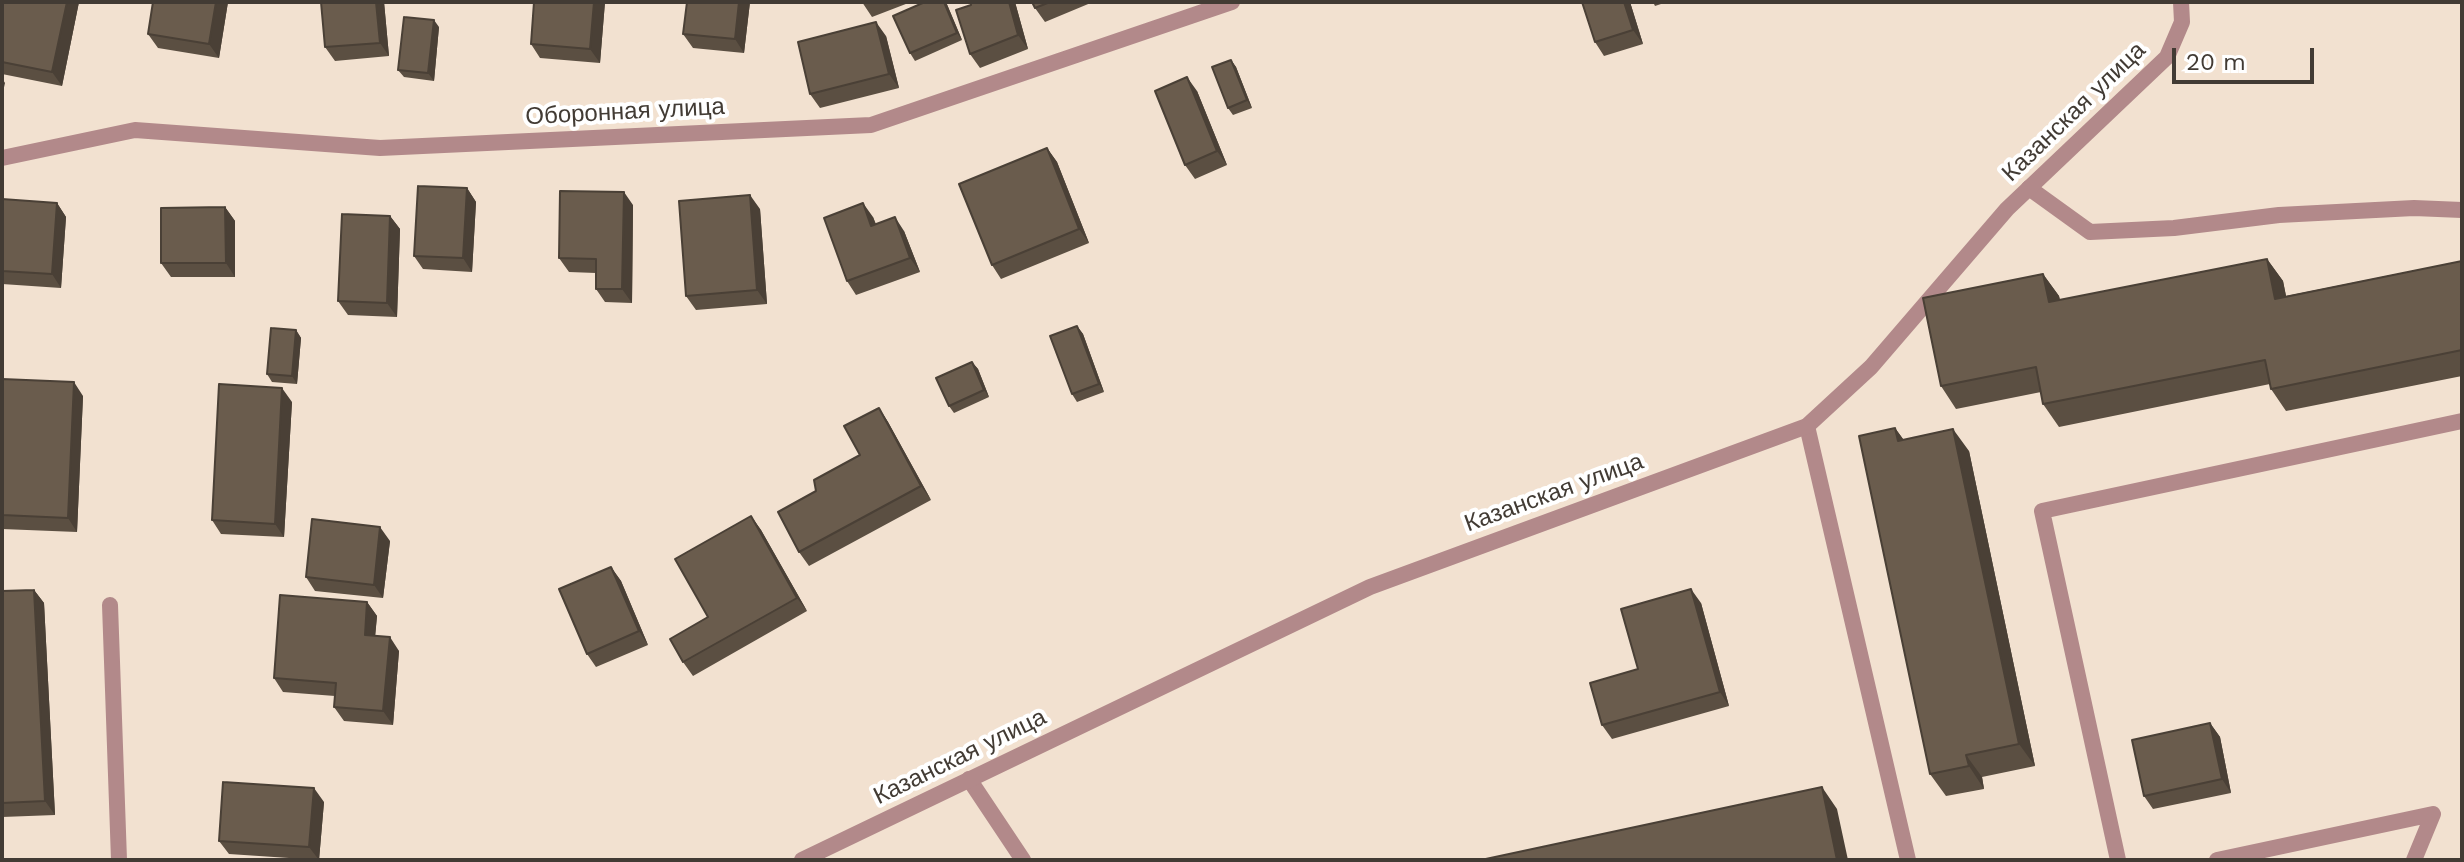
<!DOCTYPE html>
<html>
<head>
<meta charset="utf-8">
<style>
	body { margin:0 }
	#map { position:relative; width:2464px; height:862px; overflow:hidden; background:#f2e1d0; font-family:"Work Sans",sans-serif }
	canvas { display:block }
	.frame { position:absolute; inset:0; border:4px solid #423b34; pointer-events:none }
	.scale { position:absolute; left:2172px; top:48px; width:142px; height:36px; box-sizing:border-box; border:4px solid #423b34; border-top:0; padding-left:10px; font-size:24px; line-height:28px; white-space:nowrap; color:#423b34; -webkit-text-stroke:6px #fff; paint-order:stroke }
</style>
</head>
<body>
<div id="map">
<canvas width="2464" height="862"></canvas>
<div class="frame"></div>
<div class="scale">20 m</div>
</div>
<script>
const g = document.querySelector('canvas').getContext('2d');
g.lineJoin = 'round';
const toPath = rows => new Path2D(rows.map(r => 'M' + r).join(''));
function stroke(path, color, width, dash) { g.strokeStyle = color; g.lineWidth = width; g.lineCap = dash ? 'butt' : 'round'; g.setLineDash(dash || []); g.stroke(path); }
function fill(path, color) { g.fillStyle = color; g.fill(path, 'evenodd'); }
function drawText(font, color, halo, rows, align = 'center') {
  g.font = font + ' "Work Sans",sans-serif'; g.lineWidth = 8; g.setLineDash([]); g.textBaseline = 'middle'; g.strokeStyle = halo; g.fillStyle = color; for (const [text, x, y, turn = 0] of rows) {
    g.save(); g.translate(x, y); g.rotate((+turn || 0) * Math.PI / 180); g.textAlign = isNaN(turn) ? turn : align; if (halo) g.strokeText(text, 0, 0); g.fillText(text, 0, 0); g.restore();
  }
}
stroke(toPath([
	[2029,188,2090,232,2174,228,2279,215,2414,208,2462,210],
	[1807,426,1908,860],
	[969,779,1023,860],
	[2118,860,2042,511,2462,421],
	[2217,860,2433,814,2414,860]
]), '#b2898a', 16);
stroke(toPath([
	[2,158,135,130,380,148,871,125,1232,2],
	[110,605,119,860],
	[802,860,1370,587,1807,426,1871,367,2007,209,2167,57,2182,22,2181,2]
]), '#b2898a', 16);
fill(toPath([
	[2,2,79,2,62,86,2,74],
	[153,2,228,2,219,58,158,48,148,34],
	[321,2,384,2,389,56,335,61,325,47],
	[605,2,600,63,540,58,531,44],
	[750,2,744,53,693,48,683,34],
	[862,2,911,2,872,17],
	[925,2,946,2,962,40,915,61,910,53],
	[971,2,1015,2,1028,49,980,68,970,54],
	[1032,2,1093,2,1045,22,1035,8],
	[1630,2,1643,44,1604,56,1595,42],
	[1653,2,1667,2,1655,6],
	[439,27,434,81,404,77,398,70],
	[886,36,899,88,820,108,810,94],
	[1231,60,1236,67,1252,108,1233,115,1228,108],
	[1197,91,1227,165,1195,179,1185,165],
	[1047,148,1057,162,1089,243,1001,279,992,265],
	[467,188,476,202,472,272,423,269,414,256],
	[2,199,57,203,66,217,61,288,2,284],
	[633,205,632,303,605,302,596,289,596,273,569,272,559,258],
	[225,207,235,221,235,277,171,277,161,263],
	[760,209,767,304,696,310,686,296],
	[390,216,400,229,397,317,348,315,338,301],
	[873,217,876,224,904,231,920,272,856,295,847,281],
	[2267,259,2283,281,2286,296,2462,261,2462,376,2286,411,2271,389,2270,384,2059,427,2043,404,2041,392,1956,409,1941,386,2043,274,2059,296,2060,300],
	[1077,326,1083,334,1104,392,1077,402,1072,394],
	[296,330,301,338,297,384,272,382,267,374],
	[972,362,978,369,989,397,954,413,949,406],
	[2,379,83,396,77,532,2,529],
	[292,402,284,537,221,534,212,520],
	[879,408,888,422,931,500,809,566,799,552,816,491,860,455],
	[1895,428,1903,439,1969,451,2035,766,1982,777,1984,789,1946,796,1930,774],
	[751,516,761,530,807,611,693,676,683,662,708,617],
	[390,541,383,598,315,591,306,577],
	[611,567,621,581,648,645,596,667,587,654],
	[34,590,44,603,55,815,2,817,2,591],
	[367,602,377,616,375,636,399,651,393,725,344,721,334,707,335,696,283,692,274,678],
	[1701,603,1729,706,1612,739,1602,725,1638,669],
	[2210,723,2220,737,2231,793,2153,809,2144,796],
	[324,802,319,860,229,854,219,841]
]), '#5b4f42');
fill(toPath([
	[67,2,79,2,62,86,52,72],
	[216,2,228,2,219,58,209,44],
	[376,2,384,2,389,56,380,43],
	[594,2,605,2,600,63,590,49],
	[739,2,750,2,744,53,735,39],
	[944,2,946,2,962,40,957,33],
	[1009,2,1015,2,1028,49,1018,35],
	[1624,2,1630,2,1643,44,1633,30],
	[434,20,439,27,434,81,428,73],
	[876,22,886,36,899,88,889,74],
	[1231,60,1236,67,1252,108,1247,100],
	[1187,77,1197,91,1227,165,1217,151],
	[2,78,5,83,2,96],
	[1047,148,1057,162,1089,243,1079,229],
	[467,188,476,202,472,272,463,258],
	[624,192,633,205,632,303,622,289],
	[750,195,760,209,767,304,757,290],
	[57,203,66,217,61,288,52,274],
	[863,203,873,217,881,240,871,226],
	[225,207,235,221,235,277,226,263],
	[390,216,400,229,397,317,387,303],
	[895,217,904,231,920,272,910,258],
	[2267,259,2283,281,2291,321,2275,299],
	[2043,274,2059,296,2065,325,2049,302],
	[1077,326,1083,334,1104,392,1099,384],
	[296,330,301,338,297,384,292,376],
	[972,362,978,369,989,397,984,390],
	[74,382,83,396,77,532,68,518],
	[282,388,292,402,284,537,275,524],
	[879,408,888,422,931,500,921,486],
	[1895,428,1911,450,1898,441],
	[1953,429,1969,451,2035,766,2019,744],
	[751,516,761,530,807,611,797,598],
	[380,527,390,541,383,598,374,585],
	[611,567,621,581,648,645,639,631],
	[1691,589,1701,603,1729,706,1720,692],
	[34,590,44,603,55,815,45,801],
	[367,602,377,616,374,649,365,635],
	[390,637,399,651,393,725,383,711],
	[2210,723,2220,737,2231,793,2222,779],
	[1966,755,1982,777,1984,789,1969,766],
	[1822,787,1837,809,1848,860,1837,860],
	[314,788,324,802,319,860,309,847]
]), '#4a4036');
const building = toPath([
	[2,2,67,2,52,72,2,62,2,2],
	[153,2,216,2,209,44,148,34,153,2],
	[321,2,376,2,380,43,325,47,321,2],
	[534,2,594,2,590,49,531,44,534,2],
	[687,2,739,2,735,39,683,34,687,2],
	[925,2,944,2,957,33,910,53,893,16,925,2],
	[971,2,1009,2,1018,35,970,54,956,10,971,5,971,2],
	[1032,2,1050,2,1035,8,1032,2],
	[1582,2,1624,2,1633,30,1595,42,1582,2],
	[404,17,434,20,428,73,398,70,404,17],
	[876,22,889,74,810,94,798,42,876,22],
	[1231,60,1247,100,1228,108,1212,67,1231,60],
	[1187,77,1217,151,1185,165,1155,91,1187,77],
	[1047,148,1079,229,992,265,959,184,1047,148],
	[418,186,467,188,463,258,414,256,418,186],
	[560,191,624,192,622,289,596,289,596,259,559,258,560,191],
	[750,195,757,290,686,296,679,201,750,195],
	[2,199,57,203,52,274,2,271,2,199],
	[863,203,871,226,895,217,910,258,847,281,824,218,863,203],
	[225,207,226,263,161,263,161,208,225,207],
	[342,214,390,216,387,303,338,301,342,214],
	[2267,259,2275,299,2462,261,2462,350,2271,389,2265,360,2043,404,2036,367,1941,386,1923,298,2043,274,2049,302,2267,259],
	[1077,326,1099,384,1072,394,1050,336,1077,326],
	[271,328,296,330,292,376,267,374,271,328],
	[972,362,984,390,949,406,936,378,972,362],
	[2,379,74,382,68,518,2,515,2,379],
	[219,384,282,388,275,524,212,520,219,384],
	[879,408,921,486,799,552,778,512,816,491,814,480,860,455,844,426,879,408],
	[1895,428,1898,441,1953,429,2019,744,1966,755,1969,766,1930,774,1859,436,1895,428],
	[751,516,797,598,683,662,670,639,708,617,675,559,751,516],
	[312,519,380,527,374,585,306,577,312,519],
	[611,567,639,631,587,654,559,589,611,567],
	[1691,589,1720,692,1602,725,1590,683,1638,669,1621,609,1691,589],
	[34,590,45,801,2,803,2,591,34,590],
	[280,595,367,602,365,635,390,637,383,711,334,707,336,683,274,678,280,595],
	[2210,723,2222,779,2144,796,2132,740,2210,723],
	[223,782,314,788,309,847,219,841,223,782],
	[1822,787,1837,860,1481,860,1822,787]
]);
fill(building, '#6a5c4d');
stroke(building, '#4a4036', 2);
drawText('24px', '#423b34', '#fff', [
	["Оборонная улица",625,112,-3],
	["Казанская улица",2074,112,-44],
	["Казанская улица",1554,493,-20],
	["Казанская улица",960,757,-26]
]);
</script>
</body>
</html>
